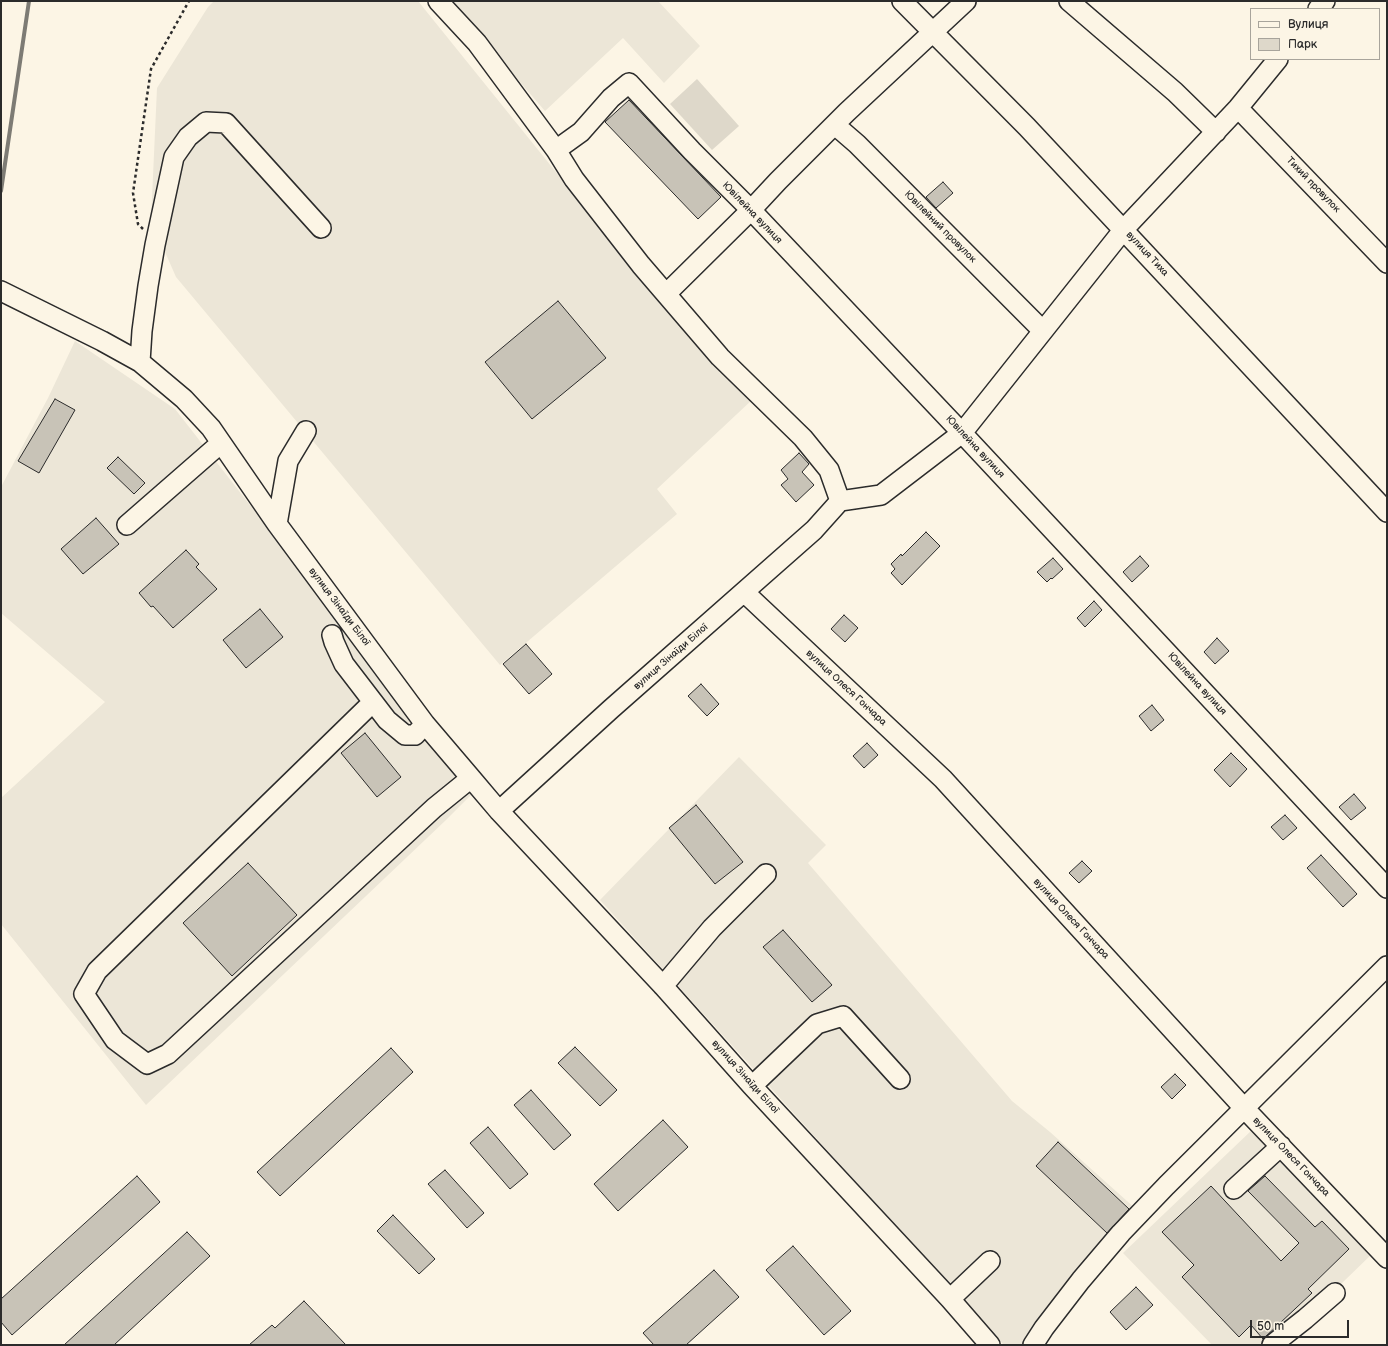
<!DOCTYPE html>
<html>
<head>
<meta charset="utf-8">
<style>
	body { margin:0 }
	#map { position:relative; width:1388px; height:1346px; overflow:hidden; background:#fcf5e5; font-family:"Balsamiq Sans",sans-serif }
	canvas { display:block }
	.frame { position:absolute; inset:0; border:2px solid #2b2b2b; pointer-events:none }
	.legend { position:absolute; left:1250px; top:8px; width:130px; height:52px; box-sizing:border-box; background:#fcf5e5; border:1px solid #a8a49b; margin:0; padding:5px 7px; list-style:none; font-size:12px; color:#2b2b2b }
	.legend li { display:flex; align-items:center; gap:8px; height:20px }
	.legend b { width:20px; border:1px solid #a8a49b }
	.scale { position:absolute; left:1250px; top:1320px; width:99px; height:18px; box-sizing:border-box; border:2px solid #2b2b2b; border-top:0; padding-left:5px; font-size:12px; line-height:14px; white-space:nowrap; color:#2b2b2b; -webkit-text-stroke:3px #fcf5e5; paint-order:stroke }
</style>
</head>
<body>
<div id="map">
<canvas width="1388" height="1346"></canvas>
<div class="frame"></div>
<ul class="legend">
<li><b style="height:5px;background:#fcf5e5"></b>Вулиця</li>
<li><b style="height:11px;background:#ded8ca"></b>Парк</li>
</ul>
<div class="scale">50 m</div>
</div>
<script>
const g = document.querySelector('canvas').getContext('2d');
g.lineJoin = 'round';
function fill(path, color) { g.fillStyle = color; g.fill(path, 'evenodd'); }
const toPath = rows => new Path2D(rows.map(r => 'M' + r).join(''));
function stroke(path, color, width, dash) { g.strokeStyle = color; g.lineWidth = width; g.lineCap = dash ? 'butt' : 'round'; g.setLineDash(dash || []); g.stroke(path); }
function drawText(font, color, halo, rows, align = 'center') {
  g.font = font + ' "Balsamiq Sans",sans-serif'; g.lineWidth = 3; g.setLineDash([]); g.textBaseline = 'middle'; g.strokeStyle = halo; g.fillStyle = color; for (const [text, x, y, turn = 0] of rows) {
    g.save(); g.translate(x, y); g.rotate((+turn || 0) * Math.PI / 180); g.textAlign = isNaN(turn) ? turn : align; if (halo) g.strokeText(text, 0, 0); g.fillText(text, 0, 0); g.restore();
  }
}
fill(toPath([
	[214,1,418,1,664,306,753,399,657,489,677,514,500,665,176,277,151,220,157,88,208,7],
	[450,1,658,1,700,46,664,83,623,38,545,111],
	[75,341,175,409,474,792,446,820,146,1105,1,924,1,798,105,702,1,613,1,487,48,398],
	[739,757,826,845,808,863,1012,1101,1050,1132,1137,1210,1049,1310,1022,1344,1004,1345,600,900],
	[1253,1129,1373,1253,1278,1345,1212,1345,1123,1253]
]), '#ece6d7');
fill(toPath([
	[697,79,739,126,712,150,670,104]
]), '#ded8ca');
stroke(toPath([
	[1,191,29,1]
]), '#7d7b74', 4);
const building = toPath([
	[629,100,721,197,698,219,605,122,629,100],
	[943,182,953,193,936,208,926,197,943,182],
	[558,301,606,358,532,419,485,362,558,301],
	[55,399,75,410,39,473,18,461,55,399],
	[799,453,809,464,802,472,814,485,796,502,781,485,788,479,781,470,799,453],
	[118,457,145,483,134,494,107,468,118,457],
	[96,518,119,544,83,574,61,549,96,518],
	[926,532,940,546,902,585,891,573,895,569,891,564,901,554,902,556,926,532],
	[186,550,199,564,196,567,217,589,173,628,153,606,151,607,139,593,186,550],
	[1140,556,1149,566,1132,582,1123,572,1140,556],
	[1053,558,1063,569,1052,579,1051,578,1047,582,1037,572,1053,558],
	[1094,601,1102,610,1085,627,1077,618,1094,601],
	[260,609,283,637,246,668,223,640,260,609],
	[844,615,858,628,845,642,831,629,844,615],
	[1217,638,1229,651,1215,664,1204,652,1217,638],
	[526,644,552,674,529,694,503,664,526,644],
	[701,684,719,704,707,716,688,696,701,684],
	[1152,705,1164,720,1151,731,1139,716,1152,705],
	[365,733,401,777,377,797,341,753,365,733],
	[867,743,878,755,864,768,853,756,867,743],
	[1231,753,1247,769,1230,787,1214,770,1231,753],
	[1354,794,1366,808,1351,820,1339,807,1354,794],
	[696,805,743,862,715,884,669,828,696,805],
	[1285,815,1297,828,1283,840,1271,827,1285,815],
	[1321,855,1357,894,1343,907,1307,868,1321,855],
	[1082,861,1092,871,1079,883,1069,873,1082,861],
	[248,863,297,915,232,976,183,923,248,863],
	[783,930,832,985,812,1002,763,947,783,930],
	[575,1047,617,1090,600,1106,558,1063,575,1047],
	[391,1048,413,1072,280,1196,257,1172,391,1048],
	[1175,1074,1186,1085,1172,1099,1161,1087,1175,1074],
	[531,1090,571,1135,554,1150,514,1105,531,1090],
	[663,1120,688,1147,618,1211,594,1184,663,1120],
	[488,1127,528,1174,510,1189,470,1143,488,1127],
	[1058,1142,1129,1209,1107,1233,1036,1166,1058,1142],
	[445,1170,484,1213,467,1228,428,1184,445,1170],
	[137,1176,160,1202,12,1335,1,1322,1,1299,137,1176],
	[1265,1176,1315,1227,1322,1221,1349,1249,1308,1289,1312,1293,1263,1339,1251,1325,1239,1337,1182,1277,1194,1265,1162,1232,1211,1186,1281,1261,1299,1243,1248,1191,1265,1176],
	[393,1215,435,1259,419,1274,377,1231,393,1215],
	[187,1232,210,1256,114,1345,64,1345,187,1232],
	[793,1246,851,1311,824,1335,766,1270,793,1246],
	[714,1270,739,1297,686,1345,654,1345,643,1333,714,1270],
	[1136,1287,1153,1305,1126,1330,1110,1312,1136,1287],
	[304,1301,346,1345,249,1345,272,1325,275,1328,304,1301]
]);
fill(building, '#c8c3b7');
stroke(building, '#2b2b2b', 1);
const minor = toPath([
	[438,1,477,43,556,150,574,179,641,265,720,357,803,438,829,470,840,501],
	[902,1,1027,127,1387,512],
	[1069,1,1175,92,1216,132],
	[1318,9,1325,1],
	[1238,108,1387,263],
	[835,125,857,144,1043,331],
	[556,150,581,132,611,98,629,83,692,151,751,210,962,433,1387,888],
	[1,291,102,341,140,362,184,399,211,428,277,524,425,724,471,778,499,811,663,986,752,1086,950,1299,990,1345],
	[666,294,751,210,778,181,847,112,966,1],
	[140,362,142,331,148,286,155,245,174,157,188,137,206,122,226,123,321,228],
	[840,501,881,495,962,433,1124,229,1238,108,1278,59],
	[277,524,288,461,306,431],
	[127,525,221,443],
	[744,592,943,779,1244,1108,1387,1258],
	[332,635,334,642,344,664,387,720,405,735,415,735,425,724],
	[373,702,97,971,84,994,115,1040,147,1064,168,1054,434,808,471,778],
	[499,811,611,709,814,530,840,501],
	[663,986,712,928,766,874],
	[752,1086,817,1024,843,1016,900,1079],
	[1234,1189,1281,1146],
	[950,1299,990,1261],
	[1033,1345,1044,1328,1081,1280,1121,1233,1166,1186,1387,966],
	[1272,1345,1305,1319,1335,1293]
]);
stroke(minor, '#2b2b2b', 22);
stroke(toPath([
	[143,229,138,224,133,193,151,69,189,1]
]), '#2b2b2b', 2.5, [3, 3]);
stroke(minor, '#fcf5e5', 19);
drawText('10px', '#2b2b2b', '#fcf5e5', [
	["Тихий провулок",1313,185,46],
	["Ювілейна вулиця",752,213,46],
	["Ювілейний провулок",940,227,45],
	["вулиця Тиха",1147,254,47],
	["Ювілейна вулиця",975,447,47],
	["вулиця Зінаїди Білої",339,607,53],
	["вулиця Зінаїди Білої",671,657,-41],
	["Ювілейна вулиця",1197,684,47],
	["вулиця Олеся Гончара",846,688,43],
	["вулиця Олеся Гончара",1071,919,47],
	["вулиця Зінаїди Білої",745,1077,48],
	["вулиця Олеся Гончара",1291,1157,46]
]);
</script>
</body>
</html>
